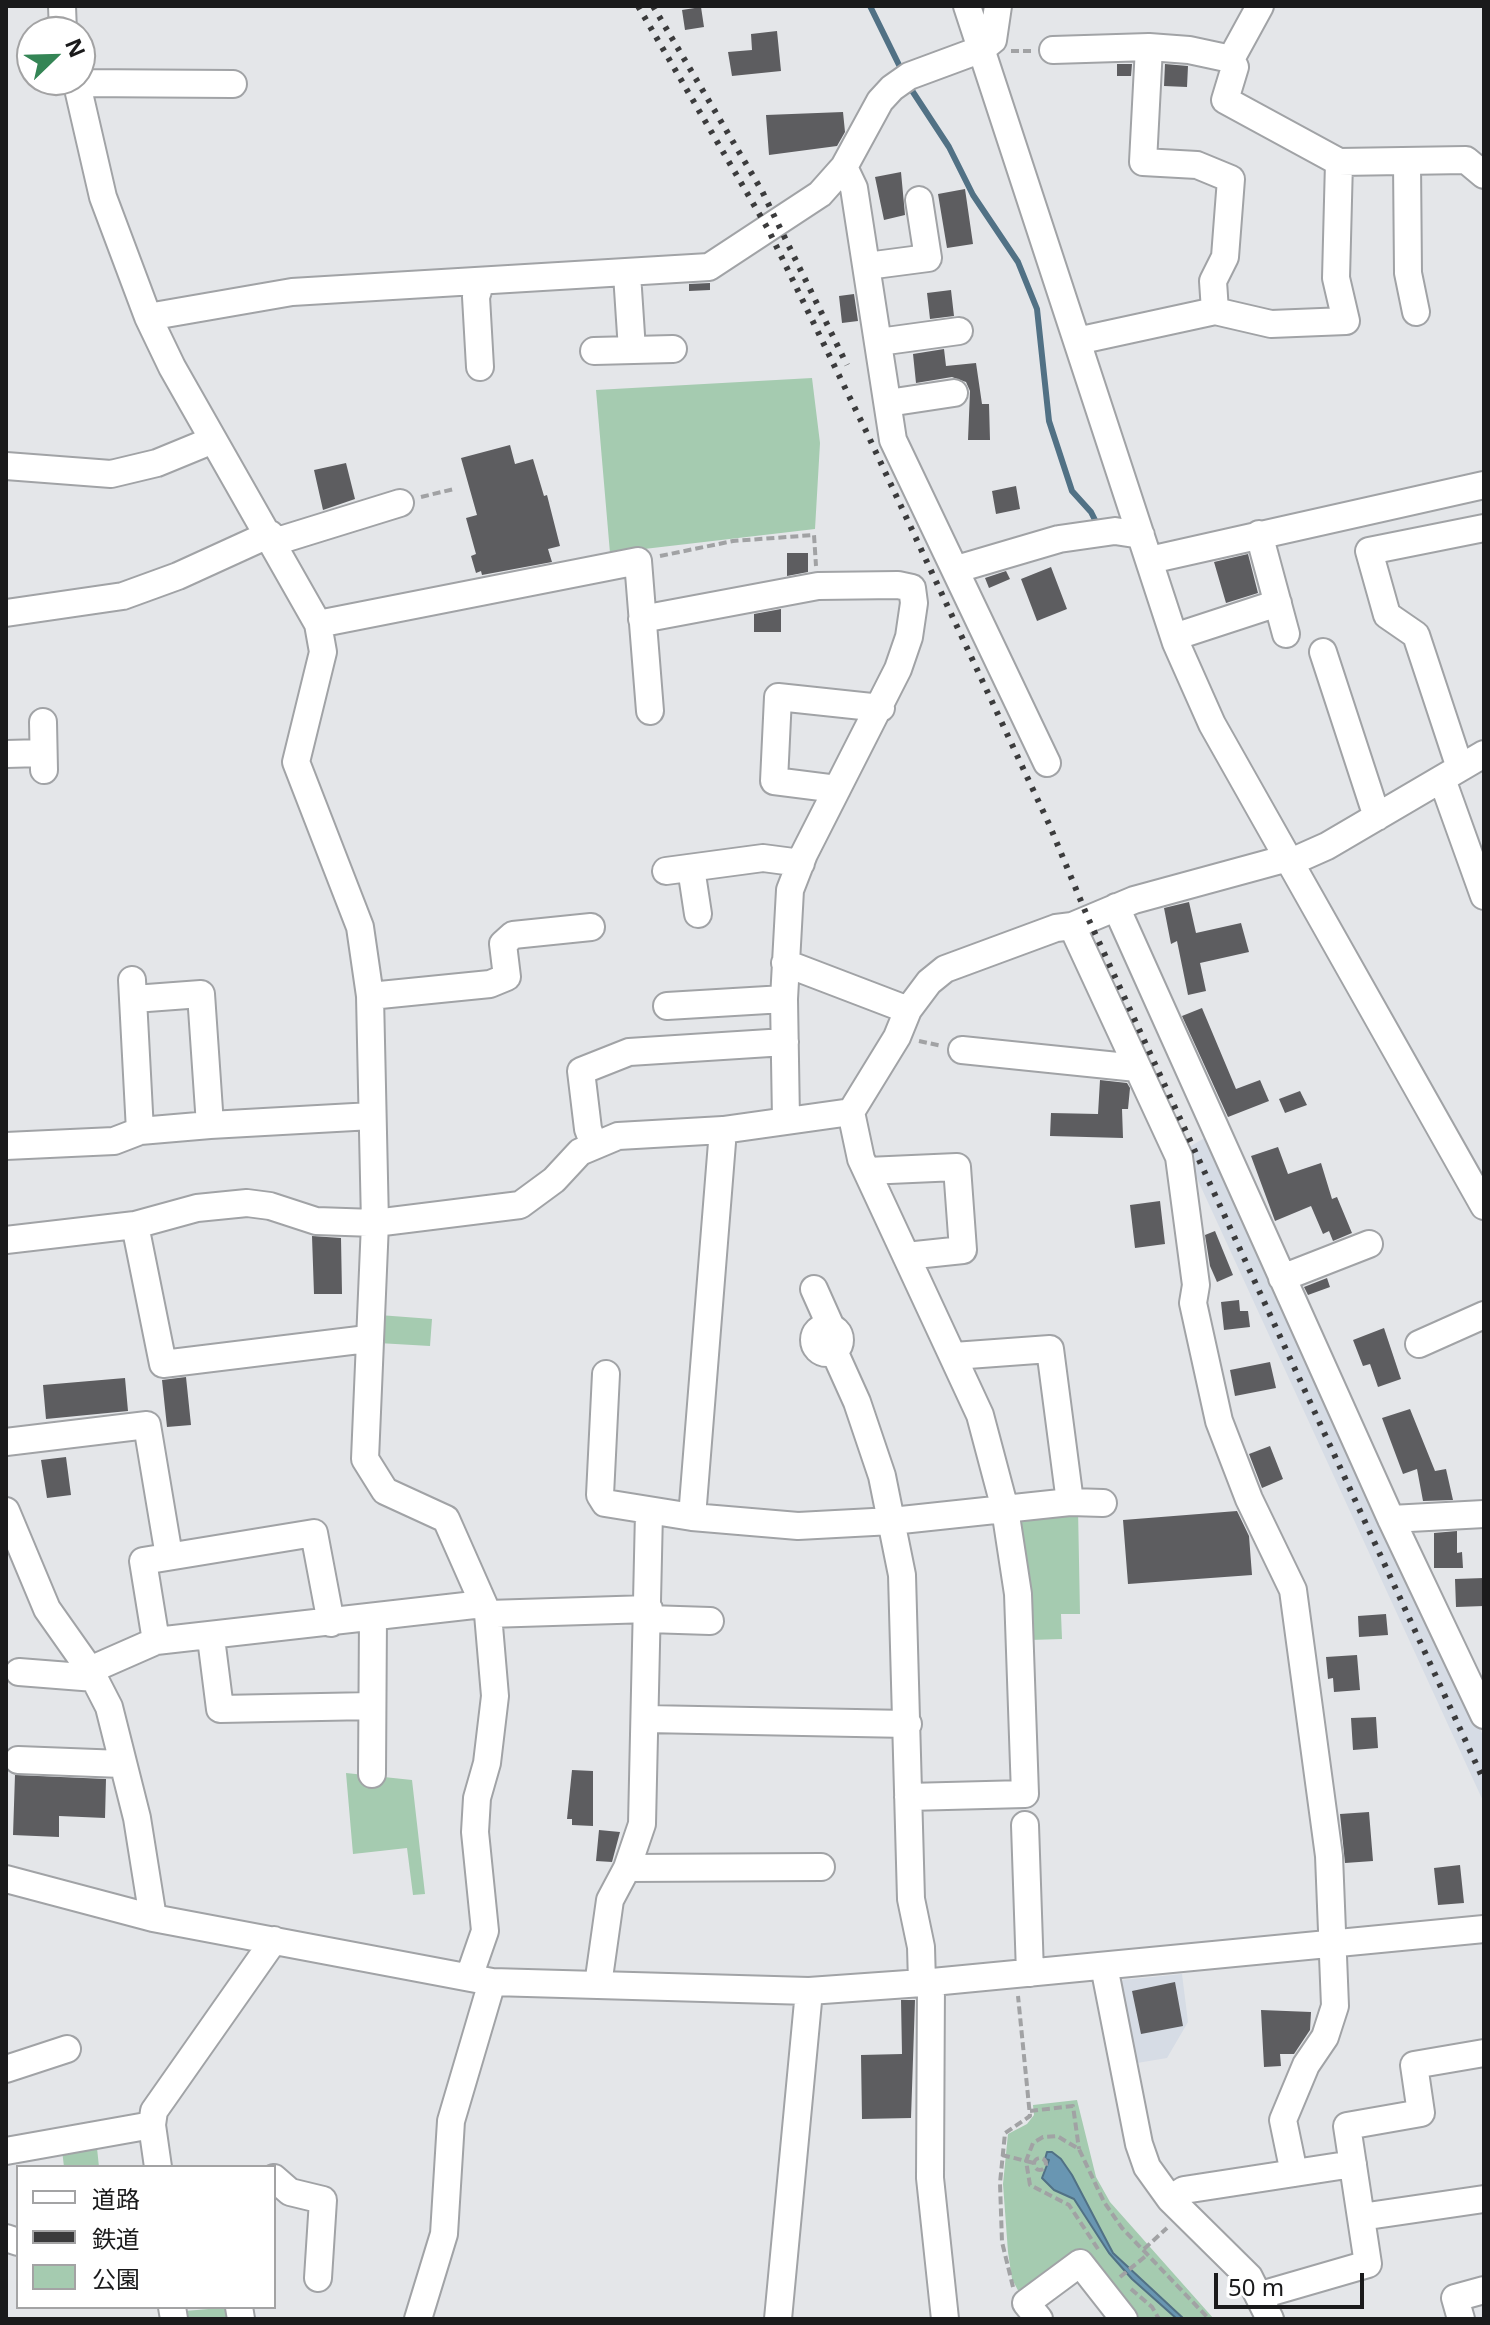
<!DOCTYPE html>
<html>
<head>
<meta charset="utf-8">
<style>
	body { margin:0 }
	#map { position:relative; width:1490px; height:2325px; overflow:hidden; background:#e4e6e9; font-family:"Noto Sans","Noto Sans JP",sans-serif }
	canvas { display:block }
	.frame { position:absolute; inset:0; border:8px solid #1a1a1b; pointer-events:none }
	.legend { position:absolute; left:16px; top:2165px; width:260px; height:144px; box-sizing:border-box; background:#fff; border:2px solid #a3a3a4; margin:0; padding:10px 14px; list-style:none; font-size:24px; color:#1a1a1b }
	.legend li { display:flex; align-items:center; gap:16px; height:40px }
	.legend b { width:40px; border:2px solid #a3a3a4 }
	.north { position:absolute; left:16px; top:16px; width:80px; height:80px; box-sizing:border-box; background:#fff; border:2px solid #a3a3a4; border-radius:50%; rotate:67deg; font-size:22px; font-weight:700; line-height:32px; text-align:center; color:#1a1a1b }
	.north::after { content:''; display:block; margin:auto; width:28px; height:36px; background:#348555; clip-path:polygon(50% 0,100% 100%,50% 72%,0 100%) }
	.scale { position:absolute; left:1214px; top:2273px; width:150px; height:36px; box-sizing:border-box; border:4px solid #1a1a1b; border-top:0; padding-left:10px; font-size:24px; line-height:28px; white-space:nowrap; color:#1a1a1b; -webkit-text-stroke:6px #fff; paint-order:stroke }
</style>
</head>
<body>
<div id="map">
<canvas width="1490" height="2325"></canvas>
<div class="frame"></div>
<ul class="legend">
<li><b style="height:10px;background:#fff"></b>道路</li>
<li><b style="height:10px;background:#3b3b3c"></b>鉄道</li>
<li><b style="height:22px;background:#a5cbb0"></b>公園</li>
</ul>
<div class="north">N</div>
<div class="scale">50 m</div>
</div>
<script>
const g = document.querySelector('canvas').getContext('2d');
g.lineJoin = 'round';
function fill(path, color) { g.fillStyle = color; g.fill(path, 'evenodd'); }
const toPath = rows => new Path2D(rows.map(r => 'M' + r).join(''));
function stroke(path, color, width, dash) { g.strokeStyle = color; g.lineWidth = width; g.lineCap = dash ? 'butt' : 'round'; g.setLineDash(dash || []); g.stroke(path); }
fill(toPath([
	[1208,1136,1484,1738,1484,1803,1184,1150],
	[1182,1974,1188,2022,1167,2058,1131,2064,1118,1987,1123,1980]
]), '#d6dce5');
fill(toPath([
	[812,378,820,443,815,529,610,553,596,390],
	[379,1315,432,1319,430,1346,378,1343],
	[1078,1508,1080,1614,1061,1614,1062,1639,1030,1640,1016,1521],
	[346,1773,412,1780,425,1894,413,1895,407,1848,353,1854],
	[1077,2100,1096,2177,1110,2202,1214,2319,1135,2319,1082,2251,1022,2298,1012,2279,1008,2252,1003,2184,1008,2134,1027,2124,1034,2115,1033,2105],
	[97,2148,99,2167,64,2167,62,2150],
	[232,2307,233,2319,185,2319,185,2311]
]), '#a5cbb0');
const water = toPath([
	[1047,2152,1052,2152,1061,2159,1072,2175,1113,2253,1184,2319,1177,2319,1132,2279,1109,2253,1074,2199,1054,2190,1042,2178,1049,2160,1045,2159,1047,2152]
]);
fill(water, '#6996b2');
stroke(water, '#517185', 2);
stroke(toPath([
	[870,6,902,71],
	[909,86,949,147,973,195,1018,262,1037,309,1049,421,1072,491,1091,512,1098,526]
]), '#517185', 6);
fill(toPath([
	[701,7,704,27,685,30,682,10],
	[777,31,781,71,732,76,728,52,752,50,751,34],
	[1117,64,1132,64,1131,76,1117,76],
	[1165,64,1188,66,1187,87,1164,86],
	[843,112,845,132,837,146,769,155,766,115],
	[901,172,905,215,884,220,875,177],
	[965,189,973,244,947,248,938,194],
	[710,283,710,290,689,291,689,284],
	[951,290,954,316,930,319,927,293],
	[854,294,858,321,842,323,839,296],
	[944,349,946,366,976,363,982,404,989,404,990,440,968,440,970,391,966,382,952,377,916,383,913,354],
	[510,445,515,464,533,459,544,496,547,495,560,546,548,549,552,562,482,575,481,571,476,573,471,556,476,554,466,518,477,515,461,458],
	[346,463,355,499,323,510,314,470],
	[1016,486,1020,509,996,514,992,491],
	[787,553,808,553,808,572,787,576],
	[1248,554,1258,593,1226,603,1214,562],
	[1051,567,1067,609,1037,621,1021,579],
	[1006,571,1010,579,989,588,985,578],
	[781,609,781,632,754,632,754,614],
	[1189,902,1196,933,1241,923,1249,952,1200,963,1206,991,1188,995,1177,941,1171,944,1164,908],
	[1202,1008,1236,1089,1260,1080,1269,1101,1228,1117,1182,1016],
	[1100,1080,1127,1083,1130,1088,1128,1109,1122,1109,1123,1138,1050,1136,1051,1113,1098,1114],
	[1300,1091,1307,1105,1285,1113,1279,1099],
	[1278,1147,1288,1174,1321,1163,1332,1199,1337,1197,1352,1233,1333,1241,1329,1231,1323,1234,1311,1206,1275,1221,1251,1156],
	[1160,1201,1165,1244,1135,1248,1130,1205],
	[1215,1231,1233,1275,1217,1282,1210,1266,1205,1235],
	[312,1236,341,1238,342,1294,314,1294],
	[1327,1278,1330,1287,1308,1295,1304,1287],
	[1239,1300,1240,1311,1248,1311,1250,1327,1224,1330,1221,1302],
	[1384,1328,1401,1379,1378,1387,1370,1364,1363,1366,1353,1340],
	[1270,1362,1276,1388,1235,1396,1230,1370],
	[186,1377,191,1425,167,1427,162,1380],
	[125,1378,128,1411,46,1419,43,1385],
	[1410,1409,1435,1471,1446,1469,1453,1500,1423,1501,1417,1469,1403,1474,1382,1418],
	[1270,1446,1283,1479,1262,1488,1249,1454],
	[66,1457,71,1495,47,1498,41,1460],
	[1237,1511,1249,1536,1252,1575,1128,1584,1123,1520],
	[1457,1531,1457,1553,1462,1552,1463,1568,1434,1568,1434,1533],
	[1484,1578,1484,1606,1456,1607,1455,1579],
	[1386,1614,1388,1635,1359,1637,1358,1616],
	[1357,1655,1360,1690,1334,1692,1333,1678,1328,1679,1326,1657],
	[1376,1717,1378,1748,1353,1750,1351,1718],
	[572,1770,593,1771,593,1826,572,1825,572,1819,567,1819],
	[15,1775,106,1779,105,1818,59,1816,59,1837,13,1835],
	[1369,1812,1373,1861,1345,1863,1340,1814],
	[599,1830,620,1832,612,1862,596,1861],
	[1460,1865,1464,1903,1438,1905,1434,1868],
	[1175,1982,1183,2026,1141,2034,1132,1991],
	[901,2000,915,2000,911,2118,862,2119,861,2055,902,2054],
	[1261,2010,1311,2012,1310,2030,1294,2054,1280,2054,1281,2066,1264,2067]
]), '#5d5d60');
const minor = toPath([
	[62,6,63,32],
	[967,6,1176,643,1212,724,1484,1206],
	[1149,47,1143,162,1197,165,1231,179,1225,257,1213,281,1215,311],
	[1053,50,1149,47,1189,50,1231,59,1235,67,1225,100,1339,162,1466,160,1484,175],
	[1231,59,1260,6],
	[76,80,103,197,148,317,172,367,318,624,323,652,296,762,360,927,370,996,375,1223,365,1459,385,1491,446,1519,488,1614,495,1696,487,1763,477,1798,475,1832,485,1931,469,1977],
	[77,83,233,84],
	[1407,163,1408,273,1416,312],
	[844,167,854,188,893,440,1047,763],
	[867,266,928,258,919,200],
	[627,274,632,350],
	[148,317,292,292,709,267,820,194,844,167,880,101,892,88,909,76,982,49,993,40,998,6],
	[1077,341,1215,311,1271,324,1346,321,1336,278,1339,162],
	[879,342,959,331],
	[594,351,673,349],
	[480,367,476,297,481,281],
	[888,403,954,393],
	[6,466,111,474,157,463,213,440],
	[1259,534,1286,634],
	[274,542,400,503],
	[1150,560,1484,485],
	[957,569,1059,539,1115,531,1141,535],
	[6,613,123,596,178,576,270,534],
	[642,619,818,586,898,585,912,588,914,603,909,637,898,669,804,854,790,890,784,999,786,1120],
	[318,624,638,561,650,711],
	[1174,637,1278,603],
	[1323,652,1377,817],
	[43,722,44,770],
	[6,754,43,753],
	[1460,768,1416,635,1387,615,1369,551,1484,528],
	[1442,779,1484,896],
	[837,789,774,781,778,697,881,708],
	[1291,862,1327,846,1484,754],
	[691,868,698,914],
	[666,871,763,858,801,863],
	[1116,907,1391,1519,1484,1715],
	[1072,926,1179,1157,1196,1285,1193,1303,1219,1421,1249,1499,1293,1590,1329,1856,1335,2006,1325,2037,1306,2065,1283,2120,1294,2173],
	[785,963,908,1010],
	[132,980,140,1131],
	[370,996,490,984,507,977,503,944,513,935,591,927],
	[134,999,201,994,210,1125],
	[667,1006,784,999],
	[962,1050,1137,1068],
	[594,1145,588,1129,581,1071,629,1052,785,1042],
	[6,1146,114,1141,140,1131,210,1125,372,1116],
	[867,1171,957,1167,963,1250,906,1256],
	[135,1225,163,1364,359,1340],
	[6,1240,135,1225,197,1208,247,1203,270,1206,316,1221,375,1223,520,1205,554,1180,580,1152,618,1136,723,1130,851,1112],
	[1282,1278,1369,1244],
	[814,1289,831,1327],
	'814 1340a13 13 0 1 1 26 0a13 13 0 1 1-26 0Z',
	[1419,1344,1484,1315],
	[834,1351,857,1402,882,1476,902,1575,911,1899,921,1947,922,1983],
	[606,1374,600,1495,605,1503,692,1517,798,1526,892,1521,1070,1502,1050,1349,954,1356],
	[6,1442,147,1425,169,1556],
	[1070,1502,1103,1503],
	[6,1511,47,1609,90,1670,109,1707,137,1818,153,1918],
	[692,1517,723,1130],
	[1391,1519,1484,1514],
	[488,1614,649,1609],
	[648,1619,710,1621],
	[211,1638,220,1709,372,1706],
	[156,1641,143,1561,314,1533,331,1623],
	[90,1670,156,1641,483,1604],
	[19,1672,95,1678],
	[646,1719,908,1724],
	[18,1760,122,1764],
	[372,1774,373,1617],
	[908,1797,1025,1794,1018,1594,1005,1509,980,1415,861,1159,851,1112,897,1037,908,1010,929,982,945,969,1056,928,1072,926,1134,900,1288,858],
	[1025,1825,1030,1973],
	[627,1868,821,1867],
	[6,1879,153,1918,492,1982,809,1991,922,1983,1484,1929],
	[1104,1966,1139,2144,1147,2167,1170,2199,1249,2277,1270,2319],
	[931,1982,930,2178,945,2319],
	[598,1985,610,1900,627,1868,642,1824,649,1512],
	[6,2069,67,2049],
	[6,2151,152,2125],
	[158,2167,152,2125,154,2111,274,1940],
	[274,2178,290,2192,323,2200,318,2278],
	[1170,2199,1184,2190,1353,2164],
	[1361,2217,1484,2199],
	[6,2238,18,2242],
	[1261,2295,1368,2264,1347,2126,1421,2113,1414,2065,1484,2053],
	[172,2307,174,2319],
	[239,2307,241,2319],
	[418,2319,444,2234,451,2121,492,1982],
	[778,2319,809,1991],
	[1039,2319,1026,2303,1080,2263,1124,2319],
	[1461,2319,1455,2298,1484,2290]
]);
stroke(minor, '#a1a3a6', 30);
stroke(toPath([
	[1011,51,1031,51],
	[421,497,454,489],
	[660,556,733,541,814,535,816,566],
	[919,1041,942,1046],
	[1030,2111,1073,2106,1079,2149],
	[1002,2155,1034,2163],
	'1034 2164a6 6 0 1 1 12 0a6 6 0 1 1-12 0Z',
	[1098,2249,1069,2205,1030,2185,1026,2161,1033,2143,1043,2137,1057,2136,1079,2149,1104,2202,1122,2228,1209,2319],
	[1144,2249,1167,2228],
	[1120,2277,1147,2255],
	[1013,2287,1002,2242,1000,2183,1005,2133,1030,2116,1018,1996],
	[1131,2289,1152,2307,1159,2319]
]), '#a1a2a4', 4, [8, 4]);
stroke(minor, '#fff', 26);
stroke(toPath([
	[638,6,768,229,866,431,1049,824,1088,918,1484,1781],
	[653,6,762,191,847,365]
]), '#3b3b3c', 6, [4, 8]);
</script>
</body>
</html>
